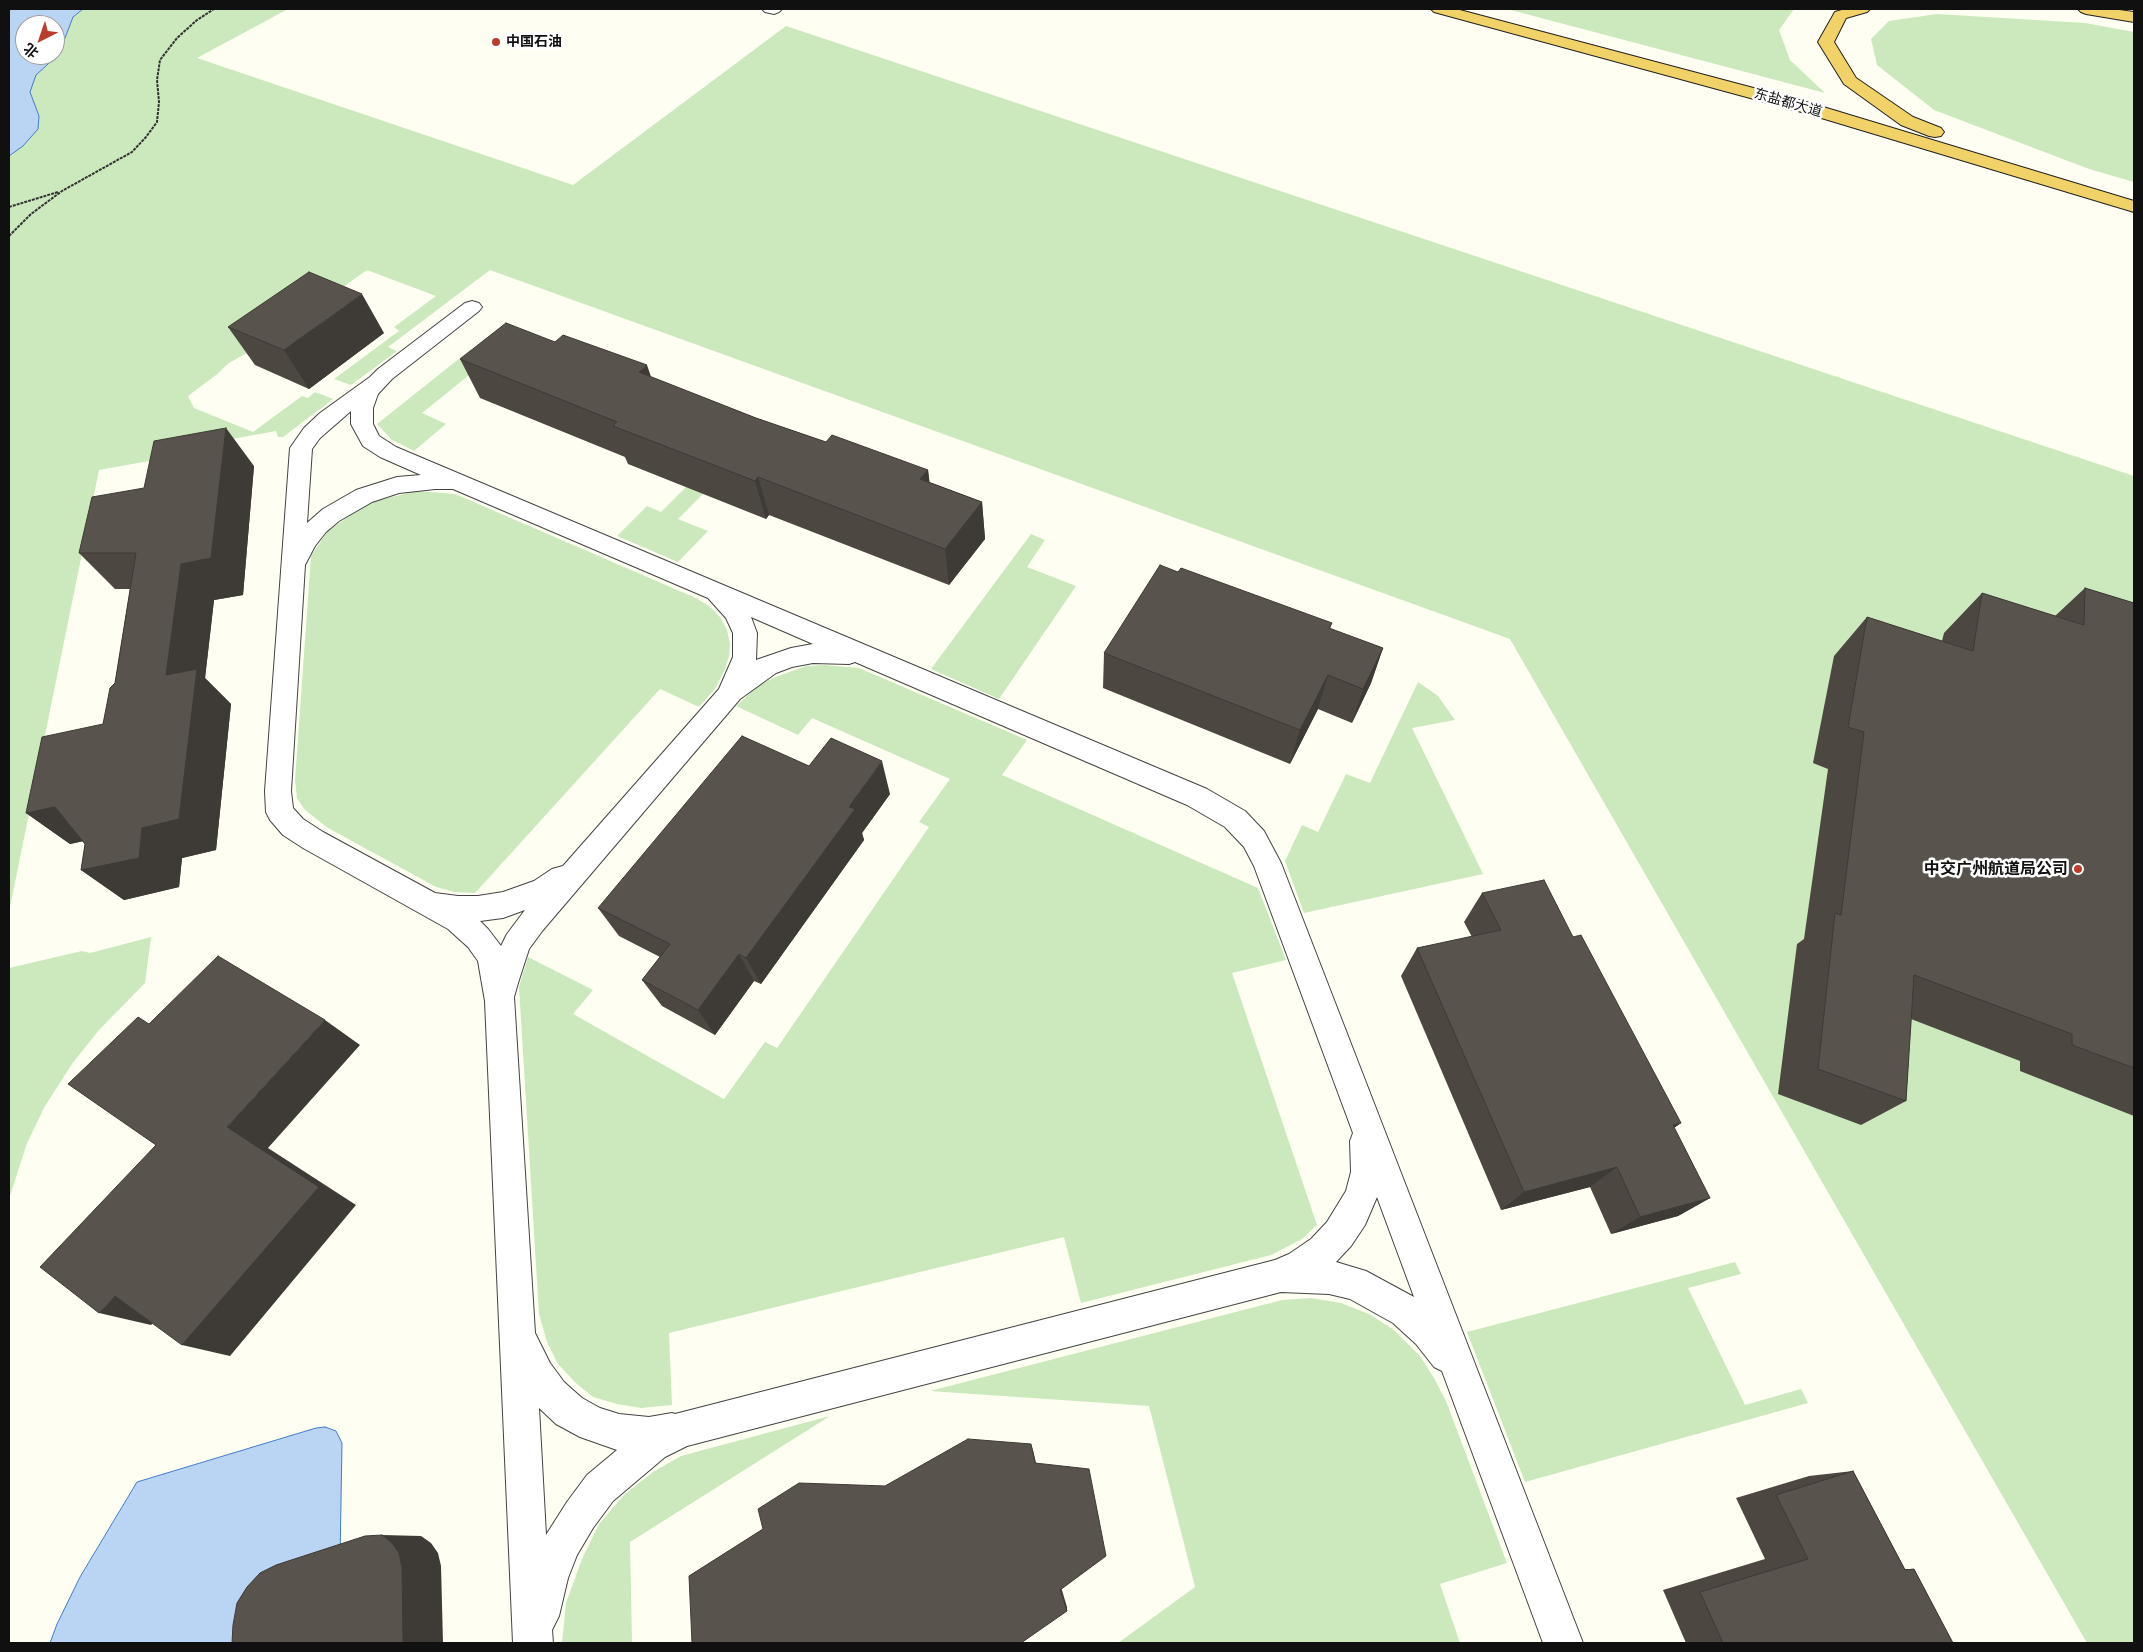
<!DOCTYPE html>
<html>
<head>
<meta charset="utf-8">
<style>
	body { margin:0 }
	#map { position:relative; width:2143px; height:1652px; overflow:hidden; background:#fffef3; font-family:"IBM Plex Serif","Noto Sans SC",serif }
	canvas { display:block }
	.frame { position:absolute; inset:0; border:10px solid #101010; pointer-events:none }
	.north { position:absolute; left:15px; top:15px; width:50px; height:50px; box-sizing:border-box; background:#fff; border:1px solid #9f9f9f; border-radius:50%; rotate:221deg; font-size:14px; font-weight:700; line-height:20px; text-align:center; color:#101010 }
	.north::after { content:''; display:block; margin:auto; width:18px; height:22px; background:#bc3d2c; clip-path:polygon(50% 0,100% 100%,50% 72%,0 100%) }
</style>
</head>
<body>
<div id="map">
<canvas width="2143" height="1652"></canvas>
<div class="frame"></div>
<div class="north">北</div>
</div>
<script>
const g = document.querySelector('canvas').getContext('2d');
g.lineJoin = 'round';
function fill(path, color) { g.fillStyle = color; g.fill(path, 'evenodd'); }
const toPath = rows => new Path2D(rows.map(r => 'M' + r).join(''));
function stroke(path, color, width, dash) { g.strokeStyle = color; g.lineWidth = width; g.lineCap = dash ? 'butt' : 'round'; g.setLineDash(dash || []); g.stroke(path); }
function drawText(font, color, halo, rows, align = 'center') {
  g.font = font + ' "IBM Plex Serif","Noto Sans SC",serif'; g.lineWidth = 5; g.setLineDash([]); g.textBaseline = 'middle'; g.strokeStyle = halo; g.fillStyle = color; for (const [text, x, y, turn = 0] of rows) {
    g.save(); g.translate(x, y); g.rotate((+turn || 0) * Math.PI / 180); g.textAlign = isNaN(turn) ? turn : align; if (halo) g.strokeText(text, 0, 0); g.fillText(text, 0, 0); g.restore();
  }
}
fill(toPath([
	[9,9,288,9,197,58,573,185,786,26,2134,476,2134,1643,2087,1643,1510,639,490,270,388,347,397,351,351,385,334,379,399,331,394,327,436,296,367,270,261,345,229,363,216,375,188,396,194,408,253,432,302,396,308,398,315,392,333,399,283,437,278,437,276,431,216,442,166,458,99,470,9,912],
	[25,25,55,25,55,55,25,55],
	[1507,9,1794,9,1779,30,1790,60,1825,93],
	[1937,14,2085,23,2134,32,2134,182,2089,169,1934,110,1877,65,1871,39,1889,21],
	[515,338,422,413,446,424,414,451,392,440,377,424,470,350,484,355],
	[746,427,764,433,678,519,708,531,678,562,617,536,647,506,661,512],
	[416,491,455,494,696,598,709,606,720,617,727,630,730,644,729,657,724,671,715,689,699,707,660,689,475,893,454,892,436,887,328,828,305,810,297,798,295,780,311,556,327,532,359,509,376,501],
	[1031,534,1045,540,1027,567,1076,586,999,699,931,669],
	[824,665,859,668,1027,740,1002,775,1258,888,1286,960,1232,973,1317,1225,1302,1239,1271,1255,1081,1303,1064,1237,669,1333,672,1405,641,1408,617,1404,593,1397,577,1384,558,1364,547,1342,539,1314,519,987,523,973,528,957,593,990,573,1014,724,1099,765,1042,777,1048,929,827,919,822,950,779,812,718,798,735,736,706,758,686,773,678,806,666],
	[1418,682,1438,696,1455,720,1412,728,1483,874,1304,913,1285,861,1302,825,1318,832,1346,774,1370,783],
	[151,937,145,983,99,1030,72,1064,45,1106,27,1143,9,1199,9,968,82,951,90,953],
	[1735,1262,1741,1274,1688,1288,1745,1405,1801,1389,1808,1403,1525,1482,1467,1332],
	[1311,1298,1341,1303,1369,1314,1394,1330,1420,1356,1434,1378,1446,1401,1507,1563,1440,1584,1460,1643,1118,1643,1195,1587,1149,1406,930,1391,1282,1300],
	[830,1416,630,1542,632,1643,562,1643,566,1603,582,1559,599,1524,625,1494,653,1472,681,1456]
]), '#cce9bd');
const water = toPath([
	[9,9,83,9,73,17,59,54,36,75,30,92,39,116,38,129,23,146,9,156,9,9],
	[25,25,55,25,55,55,25,55,25,25],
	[325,1427,336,1431,342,1443,340,1560,282,1643,50,1643,57,1624,80,1577,137,1482,316,1428,325,1427]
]);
fill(water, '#bad4f4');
stroke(water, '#437dc9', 1);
const service = toPath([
	[762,9,782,9,779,12,774,14,765,12,762,9],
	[472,301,479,303,482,307,479,311,392,379,378,394,373,408,373,424,379,436,396,447,1207,789,1245,811,1264,831,1281,863,1583,1643,1543,1643,1442,1371,1434,1367,1416,1344,1393,1323,1350,1299,1329,1294,1281,1292,687,1446,665,1457,613,1501,593,1528,577,1555,568,1578,559,1616,552,1630,553,1643,513,1643,485,1001,478,961,468,947,448,929,303,848,283,835,270,820,266,812,265,791,290,448,304,428,320,413,370,377,378,369,465,303,472,301],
	[351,411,351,424,363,446,380,457,421,475,397,477,356,490,323,509,307,523,312,449,320,438,351,411],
	[435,489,453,489,708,598,726,618,733,633,733,657,719,689,563,866,552,869,534,881,503,892,478,896,458,896,435,893,323,832,303,819,293,808,291,791,305,565,315,546,326,532,339,521,372,502,399,493,435,489],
	[751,617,813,644,791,648,756,660,757,633,751,617],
	[855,662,1187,805,1225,827,1244,847,1254,866,1353,1133,1350,1141,1351,1172,1346,1191,1327,1222,1311,1239,1289,1254,1275,1260,675,1414,672,1413,649,1417,619,1414,600,1408,582,1398,564,1382,550,1363,535,1333,514,997,518,983,529,949,543,930,740,699,776,673,792,667,813,663,849,664,855,662],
	[525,910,507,934,501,946,488,929,480,921,503,918,525,910],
	[1377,1197,1414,1297,1366,1271,1336,1262,1351,1246,1365,1225,1377,1197],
	[539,1408,556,1424,580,1437,617,1450,587,1475,567,1502,546,1535,539,1408]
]);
const trunk = toPath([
	[1431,9,1456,9,1810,103,2134,201,2134,212,1798,111,1434,12,1431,9],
	[1845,9,1870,9,1867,12,1846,18,1834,42,1856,78,1913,117,1941,128,1944,132,1941,136,1935,137,1929,136,1901,125,1844,84,1818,42,1835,12,1845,9],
	[2078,9,2112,9,2134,12,2134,22,2086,14,2081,12,2078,9]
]);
stroke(service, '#434343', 2);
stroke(trunk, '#212121', 2);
stroke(toPath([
	[9,207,58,192],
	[9,236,31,214,62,191,132,152,146,137,157,122,159,102,157,80,160,60,177,38,197,20,214,9]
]), '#323232', 2, [3, 1]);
fill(service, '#fff');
fill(trunk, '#f1d268');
fill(toPath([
	[228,327,384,333,309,389,255,365],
	[555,342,651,377,756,418,826,442,928,470,929,482,982,502,985,539,949,585,769,515,766,519,628,464,625,457,480,398,460,359],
	[254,466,243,595,214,600,205,678,231,704,216,850,182,858,179,887,124,900,81,870,85,844,83,841,70,844,26,813,103,724,115,683,130,589,115,589,79,553],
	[1178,572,1332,623,1330,629,1383,648,1371,683,1352,723,1318,709,1290,764,1103,688,1104,653],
	[2085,588,2134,603,2134,1116,2020,1071,2020,1061,1911,1019,1906,1101,1861,1125,1778,1094,1797,944,1804,939,1828,769,1813,763,1834,656,1867,617,1942,641,1944,633,1982,593,2055,616],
	[809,766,890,794,862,833,864,840,761,984,754,981,715,1035,662,1006,642,980,660,957,619,936,598,908],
	[1482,893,1573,937,1681,1123,1674,1128,1710,1198,1678,1216,1611,1234,1590,1187,1501,1210,1401,976,1417,948,1472,937,1464,922],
	[1853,1471,1905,1569,1914,1569,1953,1643,1686,1643,1663,1590,1765,1559,1736,1498,1809,1476]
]), '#4c4741');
fill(toPath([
	[362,294,384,333,309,389,284,350],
	[647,365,660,403,639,372],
	[226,428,254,466,243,595,214,600,205,678,231,704,216,850,182,858,179,887,124,900,81,870,142,828,166,675,181,564],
	[928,470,933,508,920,479],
	[758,477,769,515,766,519,755,481],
	[982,502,985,539,949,585,945,549],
	[1383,648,1371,683,1352,723,1363,689],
	[1328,675,1318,709,1290,764,1300,730],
	[882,761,890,794,862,833,864,840,761,984,746,958,849,807],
	[55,807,98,838,70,844,26,813],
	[739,954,754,981,715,1035,698,1010],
	[325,1020,360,1045,268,1148,356,1205,230,1356,182,1345,227,1127],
	[1681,1123,1651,1144,1673,1125],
	[1617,1167,1590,1187,1501,1210,1524,1192],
	[1710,1198,1678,1216,1611,1234,1640,1217],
	[115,1296,166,1309,151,1325,99,1313],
	[1031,1444,1033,1450,1037,1467,1035,1463],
	[382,1535,421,1536,431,1543,438,1553,441,1566,443,1643,403,1643],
	[1061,1587,1067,1607,1067,1611,1060,1590]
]), '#3e3a35');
const building = toPath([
	[309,272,362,294,284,350,228,327,309,272],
	[506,323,555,342,563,335,647,365,639,372,756,418,826,442,832,435,928,470,920,479,982,502,945,549,758,477,755,481,613,426,617,422,460,359,506,323],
	[226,428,211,558,181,564,166,675,197,669,179,819,142,828,139,858,81,870,85,844,55,807,26,813,42,737,103,724,110,688,115,683,136,553,79,553,92,497,144,488,154,441,226,428],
	[1160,565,1178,572,1181,568,1332,623,1329,628,1383,648,1363,689,1328,675,1300,730,1104,653,1160,565],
	[2085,588,2134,603,2134,1068,2072,1045,2072,1034,1914,975,1906,1101,1818,1069,1835,913,1841,915,1864,732,1848,727,1867,617,1973,651,1982,593,2084,625,2085,588],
	[742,736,809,766,831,738,882,761,849,807,855,809,746,958,739,954,698,1010,642,980,670,944,598,908,742,736],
	[1544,880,1573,937,1581,935,1681,1123,1673,1125,1710,1198,1640,1217,1617,1167,1524,1192,1417,948,1501,930,1482,893,1544,880],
	[218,956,325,1020,227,1127,319,1187,182,1345,115,1296,99,1313,40,1267,156,1145,68,1084,138,1017,149,1024,218,956],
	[968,1439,1031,1444,1035,1463,1089,1469,1106,1556,1060,1590,1067,1611,1021,1643,692,1643,689,1576,763,1529,758,1509,799,1483,885,1486,968,1439],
	[1853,1471,1905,1570,1914,1569,1953,1643,1723,1643,1700,1592,1808,1559,1776,1495,1853,1471],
	[382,1535,392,1543,399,1553,402,1567,403,1643,232,1643,233,1625,237,1603,247,1587,260,1573,276,1565,365,1536,382,1535]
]);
fill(building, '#58534c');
stroke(building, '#3e3a35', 1);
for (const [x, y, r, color] of [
	[496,42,5,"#bc3d2c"],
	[2078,869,5,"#bc3d2c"]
]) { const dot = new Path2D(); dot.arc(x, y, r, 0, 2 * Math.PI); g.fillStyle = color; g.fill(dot); stroke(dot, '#fff', 2); }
drawText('bold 14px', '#101010', '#fff', [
	["中国石油",506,42]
], 'left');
drawText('14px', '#101010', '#fff', [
	["东盐都大道",1788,103,16]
]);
drawText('bold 16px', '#101010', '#fff', [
	["中交广州航道局公司",2068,869]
], 'right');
</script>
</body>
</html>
